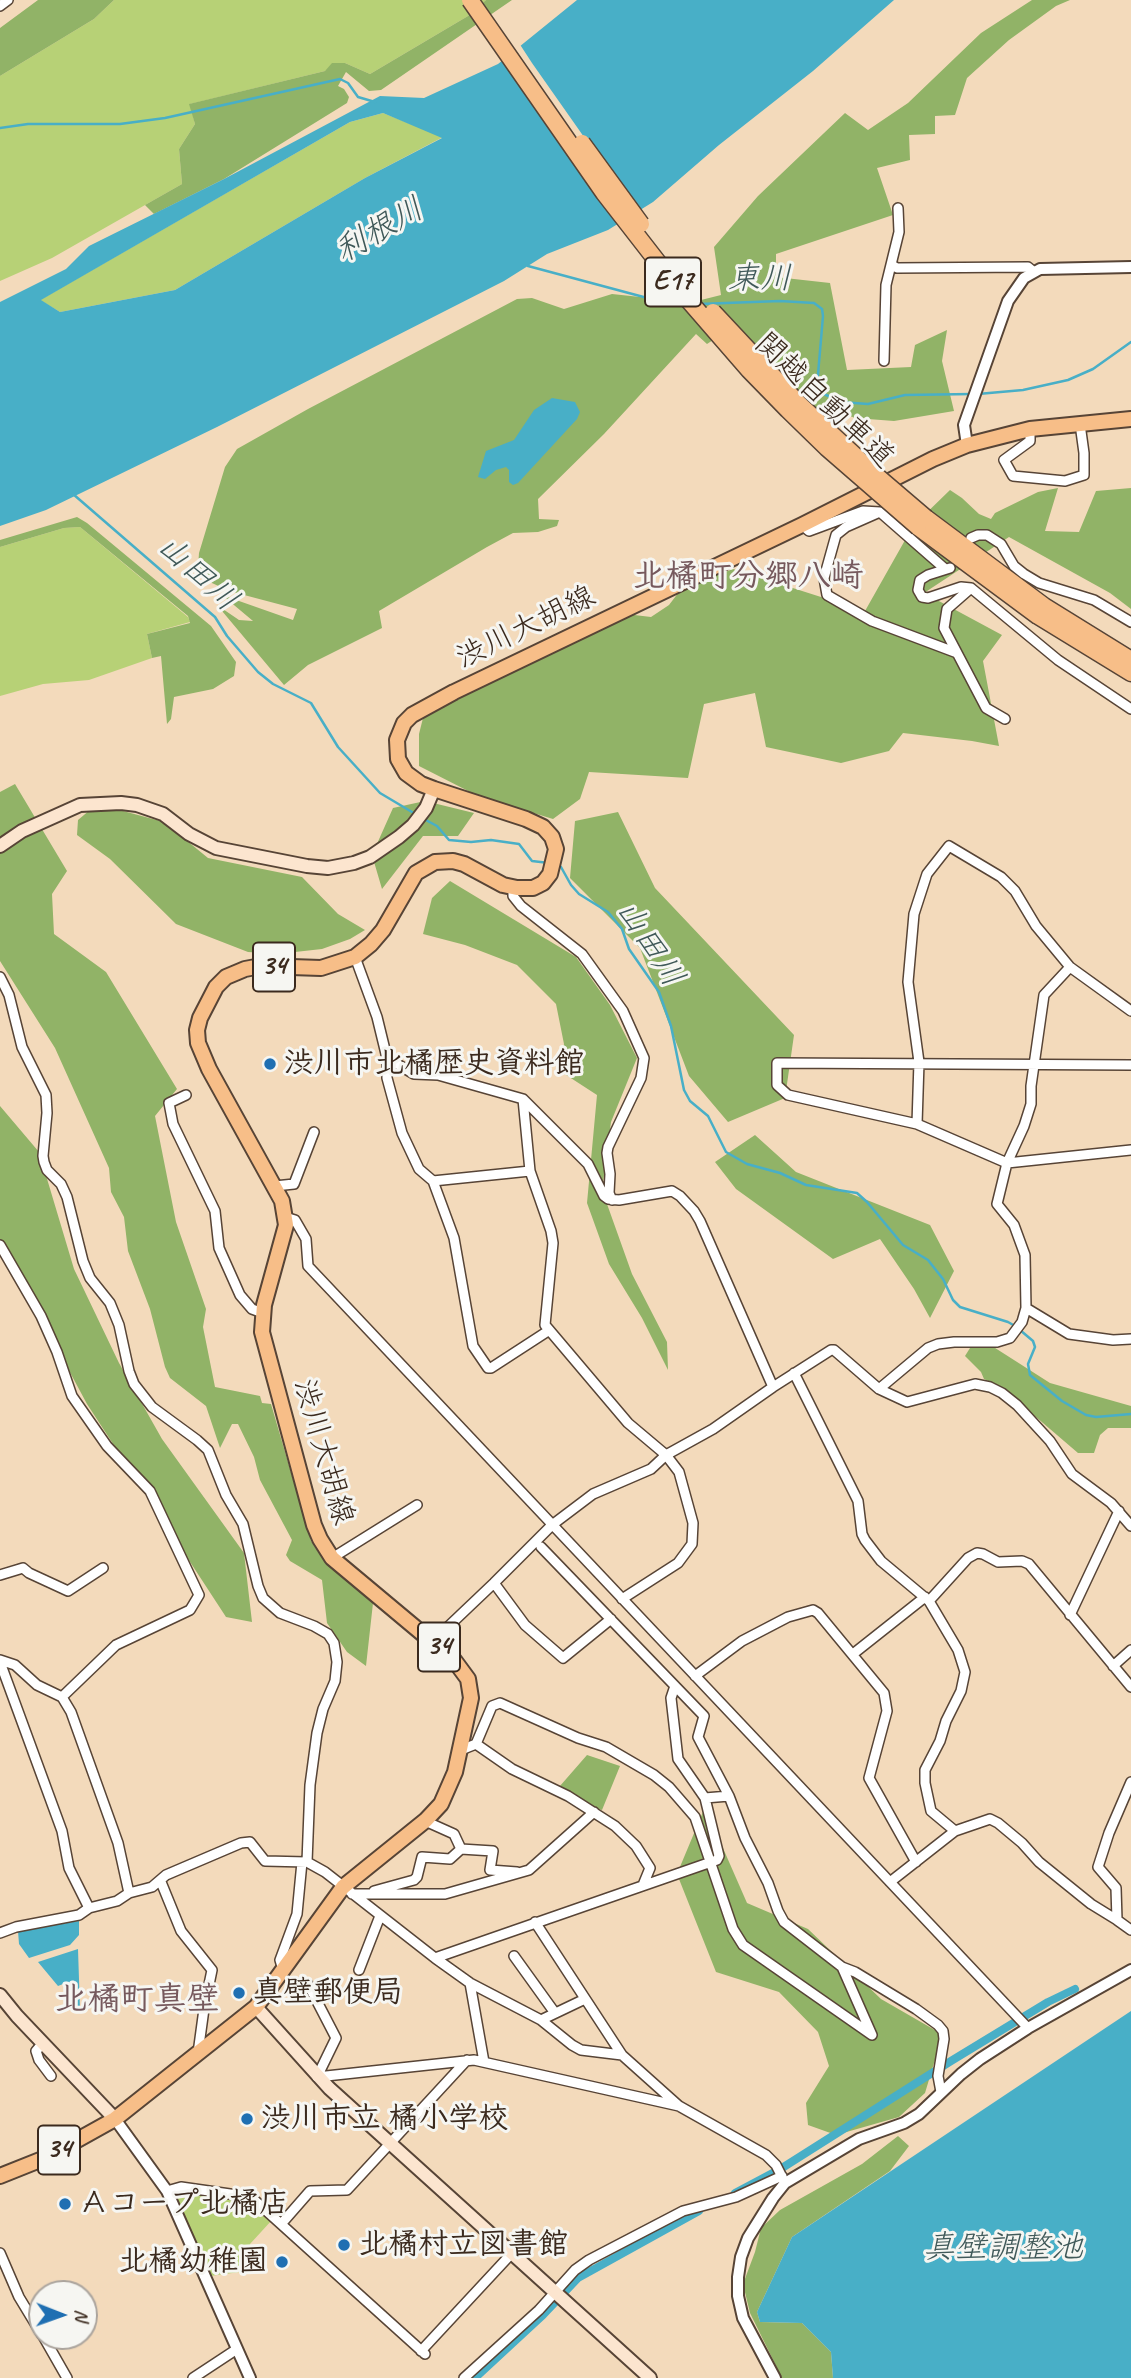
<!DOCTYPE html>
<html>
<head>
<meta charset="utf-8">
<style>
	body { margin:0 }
	#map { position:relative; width:1131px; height:2378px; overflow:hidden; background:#f3dabb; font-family:Caveat,sans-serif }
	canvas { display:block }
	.north { position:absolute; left:28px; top:2280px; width:70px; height:70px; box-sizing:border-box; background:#f6f6f2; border:2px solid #aba49d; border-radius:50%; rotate:91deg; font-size:19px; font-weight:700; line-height:28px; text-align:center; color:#3b2a1e }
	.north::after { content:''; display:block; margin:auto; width:24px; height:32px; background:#1f6fb2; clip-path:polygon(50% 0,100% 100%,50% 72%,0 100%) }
</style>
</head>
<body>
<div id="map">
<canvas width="1131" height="2378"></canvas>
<div class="north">N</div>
</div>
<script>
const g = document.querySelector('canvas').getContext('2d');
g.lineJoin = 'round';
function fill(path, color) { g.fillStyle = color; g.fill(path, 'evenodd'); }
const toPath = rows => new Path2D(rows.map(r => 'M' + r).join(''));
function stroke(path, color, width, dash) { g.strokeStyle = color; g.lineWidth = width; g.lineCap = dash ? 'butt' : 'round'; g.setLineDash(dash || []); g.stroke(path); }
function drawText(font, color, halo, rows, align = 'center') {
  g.font = font + ' Caveat,"Klee One",sans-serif'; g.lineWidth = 6; g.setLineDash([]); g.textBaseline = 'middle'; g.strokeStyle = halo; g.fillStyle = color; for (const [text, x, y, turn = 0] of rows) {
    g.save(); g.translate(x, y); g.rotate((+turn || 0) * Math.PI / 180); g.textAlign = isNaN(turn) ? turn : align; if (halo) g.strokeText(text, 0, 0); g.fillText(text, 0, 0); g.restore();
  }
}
fill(toPath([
	[114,0,486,0,468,16,370,74,345,63,325,71,190,104,195,124,179,149,182,184,52,258,0,281,0,76,94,19],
	[383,113,443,137,365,178,175,290,60,312,40,300,350,122],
	[80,527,188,617,190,622,147,634,152,658,89,680,43,684,0,696,0,547,64,528],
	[181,2189,249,2198,272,2220,250,2244,255,2270,210,2276,174,2193]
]), '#b7d176');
fill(toPath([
	[38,0,114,0,94,19,0,76,0,28],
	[486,0,512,0,381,90,369,91,346,72,338,86,344,89,349,97,347,103,224,179,154,214,145,205,182,184,179,149,195,124,189,104,325,71,332,63,345,63,370,74,468,16],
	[1032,0,1070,0,1056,6,1009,40,967,78,955,115,935,116,935,134,909,135,910,160,877,168,893,215,776,254,776,277,830,283,847,370,911,367,915,345,947,330,942,361,954,411,894,421,855,418,826,406,811,410,731,328,707,344,696,334,604,434,538,499,539,519,559,520,557,526,538,532,513,533,487,547,379,611,382,628,308,665,284,685,217,605,239,620,253,621,222,595,293,620,297,609,229,591,212,583,198,568,199,553,225,467,237,449,308,409,517,299,532,298,564,309,612,294,668,300,697,301,721,295,714,247,758,196,845,113,868,130,908,103,981,33],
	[1058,488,1045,531,1079,532,1096,491,1131,488,1131,609,1110,593,1009,537,924,593,1002,635,983,661,999,746,972,741,903,733,889,751,841,763,766,747,755,693,704,704,688,778,589,772,580,799,553,819,478,796,419,766,419,734,423,718,442,705,626,614,651,617,669,605,682,588,733,569,865,611,913,526,950,490,962,498,979,514,991,519,995,513,1038,492],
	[77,517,87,523,211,626,236,662,234,676,213,689,174,697,171,719,167,724,161,656,152,658,147,634,190,623,188,616,80,527,64,528,0,547,0,540],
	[15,784,67,871,52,894,54,934,106,972,177,1089,155,1116,176,1222,206,1309,203,1327,215,1387,260,1396,262,1403,271,1404,311,1541,322,1558,373,1603,366,1666,347,1652,327,1623,322,1580,290,1561,286,1555,292,1540,260,1480,254,1457,238,1424,232,1424,220,1448,206,1406,170,1378,165,1367,150,1309,128,1251,124,1217,111,1192,109,1168,55,1048,0,961,0,792],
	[425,801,474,813,458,836,423,836,382,889,372,855,393,808],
	[97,804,164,822,208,858,302,877,338,914,365,930,350,939,322,949,277,954,248,952,176,924,110,859,77,835,78,820],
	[618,812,655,888,794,1035,785,1098,728,1122,689,1076,640,948,570,878,575,821],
	[450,881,576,957,610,1005,637,1058,611,1122,602,1190,632,1274,667,1342,668,1370,642,1318,609,1264,587,1203,597,1095,560,1071,564,1044,556,1004,517,965,465,945,423,934,432,898],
	[0,1106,39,1152,74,1269,119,1363,162,1439,244,1553,252,1622,226,1617,87,1404,0,1242],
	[755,1135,796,1172,930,1225,954,1271,930,1318,914,1289,880,1239,833,1259,736,1189,715,1162],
	[992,1346,1050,1383,1131,1406,1131,1428,1108,1428,1100,1435,1094,1453,1078,1453,1001,1387,984,1379,981,1372,965,1356,970,1348],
	[587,1755,620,1766,602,1810,553,1794],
	[705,1807,747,1903,808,1929,881,1999,940,2033,940,2043,925,2093,899,2117,836,2135,808,2125,806,2103,829,2066,818,2032,779,1992,716,1972,677,1874],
	[898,2136,909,2146,890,2171,792,2237,757,2312,760,2322,802,2323,831,2352,833,2378,782,2378,750,2313,743,2284,755,2252,761,2228,780,2210,862,2164]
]), '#91b367');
fill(toPath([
	[577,0,894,0,813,71,719,145,653,202,608,230,547,254,504,281,217,427,46,510,0,526,0,302,66,269,89,246,224,179,380,96,424,98,498,64],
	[383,113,442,138,365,178,175,290,60,312,41,300,350,122],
	[552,398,575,402,580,412,577,419,518,483,513,485,509,482,509,470,506,467,496,470,485,479,478,477,486,451,514,440,534,410],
	[79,1921,79,1935,70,1945,29,1958,19,1944,18,1931],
	[78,1949,80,2010,77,2010,74,1993,68,1982,58,1986,38,1962],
	[1131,2011,1131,2378,833,2378,831,2352,802,2323,760,2322,757,2312,792,2237]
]), '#48afc7');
fill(toPath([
	[519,43,532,63,617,184,500,57]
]), '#f3dabb');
stroke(toPath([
	[0,128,28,124,120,124,165,118,340,79,348,83,358,97,375,102],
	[528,266,666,303,685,305],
	[699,304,780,301,814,303,822,309,823,316,817,386,824,394,841,402,868,404,905,395,972,394],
	[978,394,1023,390,1068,380,1093,369,1131,342],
	[73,494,215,617,227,636,258,672,273,684,311,703,338,747,380,793,417,815],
	[422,818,437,826,449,840,471,842,491,840,519,844,532,861,549,863],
	[558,866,561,867,571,885,579,894,608,912,622,929,629,949,659,992,671,1026,684,1090,690,1101,708,1116,726,1152,747,1164,780,1173,806,1185,857,1193,867,1202,903,1245,928,1260,943,1279,953,1300,960,1307,1008,1322,1015,1326],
	[1020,1330,1033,1341,1035,1347,1028,1364,1030,1375,1062,1401,1086,1415,1096,1417,1131,1414]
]), '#48afc7', 2.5);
stroke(toPath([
	[735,2193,782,2168,951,2061,1048,2002,1075,1989],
	[475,2378,543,2315,578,2278,699,2211]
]), '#48afc7', 8);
const minor = toPath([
	[0,6,8,0],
	[892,265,897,268,1028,267,1034,272],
	[884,361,886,285,899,232,898,208],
	[1030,429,1030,441,1004,460,1013,476,1065,481,1084,475,1084,453,1080,424],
	[880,512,846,527,836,535,824,578,827,595,872,621,957,653],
	[802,525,809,531,863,511,880,512,944,568],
	[971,538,978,535,987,535,1001,544,1014,566,1024,574,1039,583,1094,600,1131,622],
	[950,568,928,575,920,580,918,590,922,597,928,598,961,587,971,588,1058,660,1131,709],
	[971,588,947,609,944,628,986,708,1005,719],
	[513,887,513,896,521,906,582,954,623,1011,644,1058,641,1078,608,1147,607,1153,610,1174,609,1193,612,1200],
	[355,957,377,1017,387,1058,387,1078,402,1133,419,1169,433,1181,454,1238,473,1346,488,1368,491,1368,548,1331],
	[0,977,9,995,22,1047,46,1095,47,1113,43,1156,44,1162,47,1170,61,1184,67,1197,83,1261,90,1278,110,1303,119,1325,129,1371,134,1384,152,1407,197,1440,208,1450,226,1495,243,1524,258,1586,263,1598,280,1613,314,1626,328,1634,334,1643,337,1662,335,1681,323,1709,317,1733,310,1785,307,1862,325,1872,435,1958,470,1983,541,2020,572,2045,581,2050,622,2055,679,2106],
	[387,1058,414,1074,438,1075,523,1099,588,1164,604,1196,608,1199,619,1200,672,1191,680,1196,694,1211,700,1221,773,1387],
	[1131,1065,777,1063,777,1085,788,1095,917,1124,1007,1163,1131,1150],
	[186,1095,169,1103,173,1124,215,1211,219,1248,240,1295,252,1309,263,1313],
	[523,1099,530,1171,551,1231,553,1243,545,1325,628,1423,666,1455,679,1472,693,1523,692,1544,678,1563,622,1599],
	[917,1124,919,1062,908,982,914,914,927,874,949,846,1001,877,1015,891,1036,926,1070,967,1131,1011],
	[433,1181,530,1171],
	[275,1186,294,1184,314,1132],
	[285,1217,295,1220,306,1239,308,1266,1028,2028],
	[0,1245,41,1316,57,1352,72,1396,107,1446,150,1491,199,1595,190,1610,116,1645,62,1697],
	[1026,1308,1069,1334,1113,1340,1131,1339],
	[794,1373,858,1501,862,1534,865,1540,881,1561,929,1601,958,1650,965,1672,961,1691,946,1721,940,1741,925,1770,925,1783,931,1811,955,1831,990,1819,998,1823,1022,1843,1039,1862,1091,1904,1117,1920],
	[879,1389,928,1348,938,1344,954,1342,997,1342,1010,1338,1022,1322,1026,1308,1025,1255,1014,1225,997,1204,1007,1163,1024,1126,1031,1104,1031,1086,1044,995,1070,967],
	[541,1547,704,1716,698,1737,729,1796],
	[332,1558,417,1505],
	[0,1575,23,1568,29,1573,68,1591,103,1568],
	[494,1583,525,1625,563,1658,611,1619],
	[929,1601,968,1558,977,1553,983,1554,998,1562,1022,1561,1029,1564,1131,1687],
	[1070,1615,1119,1511],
	[433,1641,494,1583,552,1525,593,1494,651,1469,666,1455,713,1429,773,1387,831,1350,834,1350,879,1389,907,1402,975,1384,990,1387,1002,1393,1017,1405,1050,1441,1072,1474,1111,1503,1131,1526],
	[853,1654,925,1597],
	[0,1660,15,1665,37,1685,62,1697,71,1712,118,1843,129,1893,117,1901,89,1908,79,1915,16,1927,0,1933],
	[0,1662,62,1831,69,1868,89,1908],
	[1113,1666,1131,1650],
	[695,1676,742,1641,788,1617,813,1610,818,1613,884,1693,887,1711,869,1778,916,1862],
	[675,1686,671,1698,678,1759,705,1798],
	[476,1744,492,1706,500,1703,578,1738,606,1747,654,1775,669,1787,695,1817,733,1929,743,1945,872,2035,842,1967],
	[461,1750,476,1744,512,1769,568,1796,615,1826,636,1846,650,1868,643,1885],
	[1131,1782,1109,1833,1098,1867,1116,1888,1117,1920,1131,1930],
	[425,1821,454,1834,461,1849,493,1851,490,1870,517,1872],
	[161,1882,181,1931,212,1970,204,2009,198,2053],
	[890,1882,955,1831],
	[374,1891,414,1880,417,1877,422,1857,450,1859,461,1849],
	[129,1893,152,1887,166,1875,241,1843,250,1842,265,1861,307,1862],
	[352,1894,445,1894,529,1870,594,1812],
	[535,1922,622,2055],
	[514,1956,555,2013],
	[435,1958,717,1860,719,1856,705,1798,729,1796,745,1838,768,1883,778,1911,784,1922,842,1967,855,1972,916,2009,938,2025,943,2031,944,2039,938,2076,941,2092],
	[283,1970,280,1960,297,1914,302,1862],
	[359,1970,380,1916],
	[470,1983,484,2062],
	[308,1984,336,2038,317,2077],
	[541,2020,585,1999],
	[43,2043,36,2051,39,2060,51,2076],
	[317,2077,474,2060,679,2106,766,2155,776,2165,785,2183],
	[167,2191,181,2187,251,2197,425,2354],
	[282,2223,310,2191,347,2190,467,2060],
	[0,2253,19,2297,42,2335],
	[43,2336,67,2378],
	[421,2351,513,2252],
	[193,2378,237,2349],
	[464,2378,539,2310,575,2270,589,2260,683,2211,736,2197,782,2176]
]);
const tertiary = toPath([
	[967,445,964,425,1008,301,1024,278,1040,269,1131,267],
	[115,2119,167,2191,250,2378],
	[775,2378,743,2318,738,2296,738,2277,741,2257,748,2238,773,2198,785,2183,859,2139,904,2123,919,2114,961,2074,980,2059,1028,2028,1131,1970]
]);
const secondary = toPath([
	[0,846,22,831,80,805,121,803,137,805,163,814,189,834,216,848,307,866,328,868,354,863,370,857,399,837,413,825,426,808,434,789],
	[0,1995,17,2016,115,2119],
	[256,2007,329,2088,650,2378]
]);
const primary = toPath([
	[0,2176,45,2158,115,2119,256,2007,343,1887,426,1820,441,1804,455,1772,471,1698,468,1679,454,1660,332,1558,320,1539,314,1525,262,1332,264,1305,286,1225,282,1201,209,1069,198,1043,197,1030,200,1018,216,987,226,977,245,969,261,966,321,968,355,957,371,944,383,930,416,873,435,862,453,861,464,864,503,885,517,888,533,888,543,883,550,874,556,849,552,837,543,827,526,819,434,789,421,784,406,773,398,759,397,740,404,723,412,715,454,692,802,525,933,459,967,445,1030,429,1131,419]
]);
const motorway = toPath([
	[926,518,1044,606,1131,660],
	[918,527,1038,616,1131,673]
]);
stroke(minor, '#574436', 12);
stroke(tertiary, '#574436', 14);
stroke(secondary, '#574436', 16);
stroke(primary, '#574436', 18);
stroke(motorway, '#574436', 19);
stroke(minor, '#fff', 9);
stroke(tertiary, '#fff', 10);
stroke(secondary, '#fce5cf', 12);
stroke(primary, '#f7be88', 14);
stroke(motorway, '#f7be88', 16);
const motorwayBridge = toPath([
	[470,0,604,193,677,287,749,370,788,410,827,448,918,527],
	[582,143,641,224],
	[713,312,800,405,878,477,926,518]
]);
stroke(motorwayBridge, '#574436', 19, []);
stroke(motorwayBridge, '#f7be88', 16);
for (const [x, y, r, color] of [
	[270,1064,7,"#1f6fb2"],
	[239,1993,7,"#1f6fb2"],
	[247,2119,7,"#1f6fb2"],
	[65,2204,7,"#1f6fb2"],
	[344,2245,7,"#1f6fb2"],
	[282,2262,7,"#1f6fb2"]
]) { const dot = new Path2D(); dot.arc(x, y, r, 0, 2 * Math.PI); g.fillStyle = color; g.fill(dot); stroke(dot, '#f6f6f2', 2.5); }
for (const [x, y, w] of [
	[673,282,56],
	[274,967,42],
	[439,1647,42],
	[59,2150,42]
]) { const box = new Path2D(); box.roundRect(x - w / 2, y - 24.5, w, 49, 5); g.fillStyle = '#f6f6f2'; g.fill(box); stroke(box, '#3b2a1e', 2); }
drawText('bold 28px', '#3b2a1e', null, [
	["E17",673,282],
	["34",274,967],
	["34",439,1647],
	["34",59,2150]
]);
drawText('30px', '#3b2a1e', '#f6f6f2', [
	["関越自動車道",824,401,44],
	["渋川大胡線",526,628,-26],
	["渋川大胡線",323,1452,74]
]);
drawText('bold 30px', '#3b2a1e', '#f6f6f2', [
	["渋川市北橘歴史資料館",284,1064],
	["真壁郵便局",253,1993],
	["渋川市立 橘小学校",261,2119],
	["Ａコープ北橘店",79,2204],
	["北橘村立図書館",358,2245],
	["北橘幼稚園",268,2262,"right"]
], 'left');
drawText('italic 32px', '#405959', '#f6f6f2', [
	["利根川",380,231,-30],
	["東川",760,280],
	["山田川",197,574,42],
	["山田川",649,944,57],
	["真壁調整池",1003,2249]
]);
drawText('bold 33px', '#76595d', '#f6f6f2', [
	["北橘町分郷八崎",748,577],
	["北橘町真壁",137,2000]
]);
</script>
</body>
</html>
